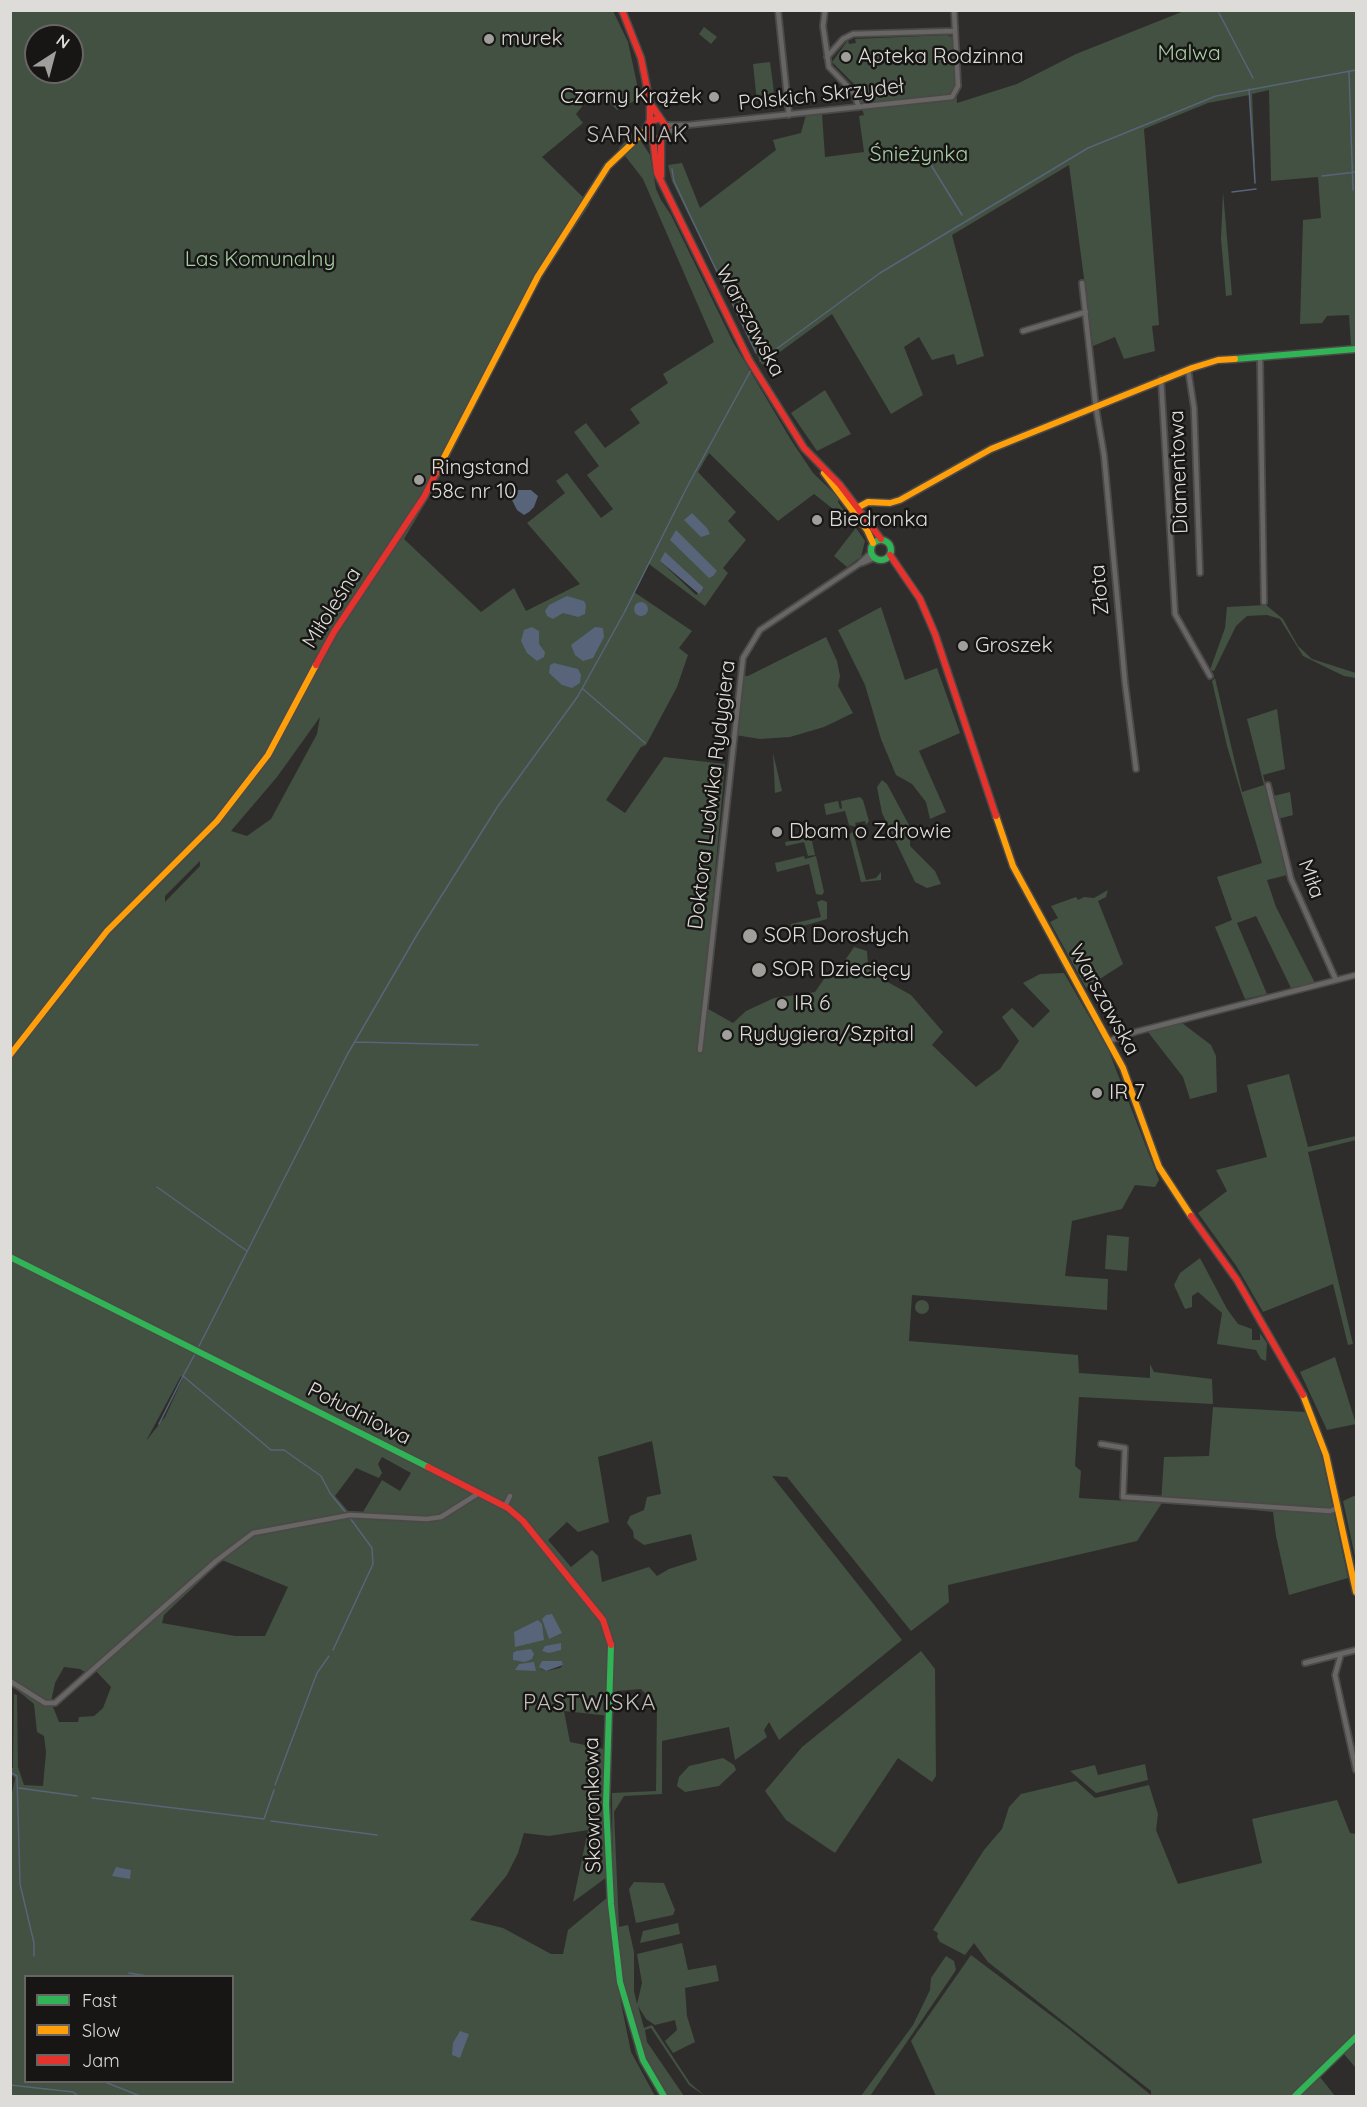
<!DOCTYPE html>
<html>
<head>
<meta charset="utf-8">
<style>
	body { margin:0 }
	#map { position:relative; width:1367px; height:2107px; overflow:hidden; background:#2f2d2b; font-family:Quicksand,sans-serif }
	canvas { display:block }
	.frame { position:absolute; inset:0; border:12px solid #dedcd9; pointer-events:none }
	.legend { position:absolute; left:24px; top:1975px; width:210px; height:108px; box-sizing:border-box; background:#171614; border:2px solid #676563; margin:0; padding:8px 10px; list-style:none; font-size:18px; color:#dedcd9 }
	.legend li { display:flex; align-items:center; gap:12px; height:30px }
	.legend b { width:30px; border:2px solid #676563 }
	.north { position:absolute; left:24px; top:24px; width:60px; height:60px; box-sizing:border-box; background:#171614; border:2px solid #676563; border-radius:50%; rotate:36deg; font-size:16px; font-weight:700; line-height:24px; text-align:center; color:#dedcd9 }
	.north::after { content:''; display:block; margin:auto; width:21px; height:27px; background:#a19f9c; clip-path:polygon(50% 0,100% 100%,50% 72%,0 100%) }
</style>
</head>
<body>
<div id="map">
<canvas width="1367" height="2107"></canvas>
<div class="frame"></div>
<ul class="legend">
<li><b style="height:8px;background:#30b455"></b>Fast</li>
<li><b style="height:8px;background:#ff9f0a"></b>Slow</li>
<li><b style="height:8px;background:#e5322d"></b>Jam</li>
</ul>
<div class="north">N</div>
</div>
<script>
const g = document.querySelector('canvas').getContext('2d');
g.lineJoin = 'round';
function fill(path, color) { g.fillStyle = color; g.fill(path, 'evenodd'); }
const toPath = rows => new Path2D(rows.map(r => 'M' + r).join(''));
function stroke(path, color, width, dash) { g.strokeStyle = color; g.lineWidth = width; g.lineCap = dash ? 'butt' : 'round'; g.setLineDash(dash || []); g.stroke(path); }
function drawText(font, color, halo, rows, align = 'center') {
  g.font = font + ' Quicksand,sans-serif'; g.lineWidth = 5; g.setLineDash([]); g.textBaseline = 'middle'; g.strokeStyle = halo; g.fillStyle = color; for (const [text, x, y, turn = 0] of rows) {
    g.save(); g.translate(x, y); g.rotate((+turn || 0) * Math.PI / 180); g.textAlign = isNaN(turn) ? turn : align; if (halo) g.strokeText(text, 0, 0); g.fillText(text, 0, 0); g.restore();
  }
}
fill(toPath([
	[11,11,613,11,628,42,640,98,617,110,596,89,576,114,583,123,542,157,590,204,537,283,433,490,404,539,481,612,514,588,526,611,580,584,527,523,565,493,556,481,567,473,601,518,613,509,587,475,599,466,574,432,586,423,605,448,640,423,630,409,668,383,663,374,714,342,643,179,619,148,635,132,650,155,656,189,661,200,671,215,733,342,791,440,813,473,839,498,838,502,865,541,861,557,847,567,834,556,855,529,852,524,814,494,778,521,709,453,698,472,736,512,728,521,746,540,723,568,728,573,705,606,649,564,634,592,692,631,679,648,688,655,677,687,646,745,641,747,606,800,625,813,664,757,725,764,703,1006,733,1023,746,1011,774,998,815,992,824,979,835,975,854,947,867,951,868,965,877,976,911,995,943,1032,932,1045,976,1087,1000,1069,1019,1041,1002,1017,1012,1008,1033,1028,1050,1011,1023,983,1040,974,1064,973,1108,1049,1159,1180,1155,1187,1135,1185,1122,1209,1072,1221,1065,1276,1108,1279,1107,1310,912,1295,909,1341,1078,1355,1079,1373,1150,1378,1150,1364,1154,1372,1212,1379,1213,1404,1079,1397,1075,1466,1081,1471,1079,1498,1161,1503,1164,1457,1209,1456,1213,1407,1306,1412,1321,1453,1348,1578,1289,1595,1276,1536,1273,1512,1200,1504,1162,1503,1137,1541,948,1585,949,1602,911,1631,787,1477,772,1476,902,1640,779,1740,769,1722,764,1730,767,1737,735,1760,729,1727,662,1741,662,1794,624,1796,614,1812,619,1927,628,1925,634,1952,634,1991,637,2004,642,1983,637,1954,682,1943,688,1970,716,1965,719,1981,685,1988,687,2016,695,2042,673,2053,665,2041,677,2030,675,2020,655,2025,646,2019,638,2006,644,2028,652,2025,690,2083,705,2096,689,2085,651,2028,645,2030,647,2042,684,2096,660,2096,636,2054,626,2008,613,1909,612,1793,656,1791,657,1707,641,1689,617,1691,615,1711,610,1716,564,1711,570,1742,609,1750,607,1877,573,1902,588,1830,549,1836,524,1833,518,1853,507,1875,470,1920,503,1928,551,1954,563,1954,568,1930,608,1897,621,2003,631,2052,655,2096,11,2096,10,1803,15,1778,11,1774,10,1767,13,1768,14,1694,17,1695,18,1767,24,1785,43,1786,46,1752,44,1736,37,1732,34,1704,11,1685],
	[36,36,72,36,72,72,36,72],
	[660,561,704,588,704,589,696,595],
	[320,717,317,734,271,819,247,836,231,831,277,777],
	[200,861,200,866,165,902,165,896],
	[181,1376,183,1378,165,1417,146,1441],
	[652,1441,661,1494,647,1497,644,1510,630,1516,627,1523,633,1531,634,1538,644,1545,691,1534,697,1560,669,1569,657,1576,649,1567,602,1582,598,1556,592,1550,571,1567,548,1540,567,1522,578,1532,609,1522,598,1457],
	[382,1457,411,1473,400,1491,382,1480,363,1512,348,1511,335,1496,356,1468,379,1478,382,1473,378,1464],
	[222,1560,288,1587,265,1636,235,1636,162,1623,164,1615],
	[138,1633,95,1670,111,1687,103,1708,94,1716,79,1717,78,1722,59,1722,51,1702,55,1683,64,1667,80,1669,88,1674],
	[542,1661,562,1661,563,1665,560,1668,546,1671,541,1669],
	[26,1976,232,1976,232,2082,26,2082],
	[1184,11,1356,11,1356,346,1351,346,1349,315,1327,316,1322,323,1300,324,1303,220,1321,218,1318,177,1271,181,1269,90,1252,94,1256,187,1249,95,1208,103,1144,129,1159,325,1152,326,1155,351,1124,359,1115,337,1093,346,1069,165,952,235,984,356,957,365,954,354,932,360,919,337,904,347,923,395,891,414,832,314,762,365,672,181,668,165,682,163,700,208,776,150,773,140,801,133,806,115,822,114,825,157,864,152,859,116,864,115,857,95,862,92,832,62,848,40,849,44,856,43,855,39,947,35,952,37,957,103,1017,84,1076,54],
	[704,27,717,37,711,44,699,34],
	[770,62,775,100,757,102,753,64],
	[1223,192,1232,295,1226,296,1221,239],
	[825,390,851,434,817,451,791,413],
	[1266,605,1283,619,1298,646,1312,659,1356,673,1356,678,1344,676,1303,656,1280,619,1267,615,1247,616,1236,626,1214,671,1210,670,1225,628,1227,607],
	[881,607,905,680,937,668,960,733,919,751,946,812,930,819,926,802,912,784,896,775,881,739,865,685,838,630],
	[826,637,837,661,840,676,838,686,853,713,824,727,790,737,760,739,735,735,742,676,748,676],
	[1215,678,1242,792,1264,785,1247,719,1277,709,1285,769,1263,775,1269,797,1290,792,1293,815,1274,820,1287,875,1267,880,1276,907,1315,983,1291,988,1256,916,1237,923,1267,994,1245,999,1215,927,1232,920,1217,877,1262,863,1227,746,1212,681],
	[773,753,782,791,775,793],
	[882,780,887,784,910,827,910,846,935,871,941,884,927,888,915,882,882,813,877,787],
	[860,797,863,800,869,821,866,825,865,821,855,823,856,827,849,825,845,811,826,815,824,804,838,801,840,809,842,808,841,801],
	[853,832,866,880,876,878,881,872,881,880,861,882,849,834],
	[806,838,812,841,815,855,808,856,804,842,786,846,785,842],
	[804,856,805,859,816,856,824,892,822,895,816,894,809,864,777,872,775,863],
	[1108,890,1106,897,1098,901,1123,964,1086,988,1050,922,1058,918,1051,906,1076,897,1078,900,1084,897,1094,898],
	[822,900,827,902,827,919,792,929,791,924,821,917,817,902],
	[1182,1023,1211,1045,1216,1056,1217,1092,1190,1099,1183,1077,1148,1032],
	[1289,1074,1308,1147,1356,1136,1356,1140,1308,1152,1353,1344,1348,1345,1333,1284,1263,1312,1237,1267,1198,1213,1227,1191,1216,1170,1267,1157,1247,1085],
	[1107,1235,1129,1237,1127,1271,1105,1269],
	[1200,1258,1227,1309,1238,1324,1252,1329,1252,1340,1260,1340,1260,1333,1267,1343,1266,1361,1261,1359,1256,1350,1217,1344,1222,1313,1198,1292,1192,1296,1192,1307,1185,1309,1174,1285,1180,1273],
	'915 1307a7 7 0 1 1 14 0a7 7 0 1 1-14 0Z',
	[1335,1357,1356,1424,1327,1430,1300,1372],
	[1356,1495,1356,1561,1343,1501],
	[921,1651,935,1669,936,1776,932,1782,898,1758,835,1853,786,1820,765,1791,802,1747],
	[723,1758,734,1765,736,1770,719,1786,685,1792,677,1786,679,1777,689,1766],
	[1145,1764,1148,1780,1096,1793,1070,1771,1095,1765,1098,1775],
	[1076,1781,1095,1798,1149,1785,1158,1814,1156,1830,1178,1884,1262,1863,1252,1819,1337,1800,1350,1833,1356,1834,1356,2068,1343,2053,1320,2077,1335,2096,936,2096,911,2041,971,1955,1069,2029,1151,2095,1151,2091,988,1962,974,1943,965,1955,940,1942,937,1937,938,1933,933,1930,984,1850,1002,1829,1009,1807,1021,1794],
	[634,1882,664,1883,675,1910,673,1915,636,1923,629,1889],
	[678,1923,680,1934,640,1943,643,1931],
	[946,1956,954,1961,956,1970,870,2096,861,2096,913,2025,930,1990,931,1978]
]), '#425141');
fill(toPath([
	[513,490,531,490,538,496,534,507,529,512,524,515,517,510,509,494],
	[692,513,707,528,710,534,701,537,684,520],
	[676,530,717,571,713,576,709,578,670,540],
	[665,552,704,588,699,594,660,561],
	[567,596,584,601,586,605,585,614,578,617,563,613,553,619,547,616,545,611,549,605],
	'634 609a7 7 0 1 1 14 0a7 7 0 1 1-14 0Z',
	[532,627,539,631,539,644,545,652,544,657,537,661,527,653,521,641,524,630],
	[595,627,603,628,604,637,593,658,583,661,575,655,571,645],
	[554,663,578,669,581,675,580,683,572,688,562,685,549,673,550,665],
	[552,1614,562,1633,549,1639,542,1619,546,1615],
	[538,1620,542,1624,544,1640,515,1647,514,1632],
	[561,1643,561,1650,549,1653,542,1651,545,1646],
	[531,1649,534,1654,532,1659,525,1662,513,1660,513,1653,516,1651],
	[542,1661,562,1661,563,1665,546,1671,539,1667],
	[534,1662,536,1671,515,1670,519,1664],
	[116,1867,131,1870,130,1879,112,1876],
	[460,2031,469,2034,460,2058,452,2055,453,2043]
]), '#586479');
stroke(toPath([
	[1219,13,1253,78],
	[1349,71,1353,190],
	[1249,89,1255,183],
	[931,160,931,165,962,215],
	[672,169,674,181,687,209,756,353],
	[1322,176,1356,172],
	[1232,192,1256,189],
	[760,361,880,273,1088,148,1216,96,1356,70],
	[583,689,645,743],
	[355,1042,478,1045],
	[157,1187,247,1251],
	[197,1350,347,1055,418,933,498,806,578,696,624,613,687,487,751,370],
	[195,1354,183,1376,271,1450,284,1450,321,1476,330,1493,346,1513],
	[159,1424,183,1376],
	[333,1650,373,1564,372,1548,350,1518],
	[10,1772,17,1776,20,1884,34,1943,34,1956],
	[275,1785,317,1673,329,1656],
	[19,1788,77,1796],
	[92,1798,264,1819,274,1790],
	[271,1821,377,1835],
	[129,1973,147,1976],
	[105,2082,140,2096],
	[10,2085,73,2092,78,2096]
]), '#586479', 1.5);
const street = toPath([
	[778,10,789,115],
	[825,10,823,26,829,67,853,92,859,107],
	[827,57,843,39,853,34,955,31],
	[666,125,688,125,952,97,958,86,954,10],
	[667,132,681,127],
	[1082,283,1096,408,1104,455,1125,683,1136,769],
	[1023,331,1086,312],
	[1260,357,1264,602],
	[1188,369,1194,408,1200,573],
	[1161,379,1175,614,1210,676],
	[862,563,874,558],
	[1268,785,1291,879,1336,980],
	[1108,1041,1135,1032,1356,975],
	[700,1050,743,658,760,630,859,564,871,553],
	[1101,1444,1125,1448,1123,1497,1330,1511,1338,1508],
	[505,1506,510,1496],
	[1341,1654,1335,1675,1356,1770],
	[1305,1663,1356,1650],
	[10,1681,45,1703,55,1703,216,1561,253,1533,350,1515,427,1519,441,1517,479,1493]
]);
const fast = toPath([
	[1235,359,1356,349],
	'871 550a10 10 0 1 1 20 0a10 10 0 1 1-20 0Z',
	[10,1257,428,1467],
	[611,1645,606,1805,611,1904,620,1982,643,2060,664,2096],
	[1295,2096,1356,2037]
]);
const slow = toPath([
	[436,473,538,276,608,166,646,130],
	[824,473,867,530,873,543],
	[853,510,868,502,890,503,900,500,991,449,1192,368,1218,360,1235,359],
	[996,816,1013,866,1123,1068,1159,1167,1191,1216],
	[10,1055,107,931,217,821,268,755,316,665],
	[1303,1395,1326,1455,1356,1592]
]);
const jam = toPath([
	[622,10,641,58,650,103,650,121],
	[652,106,667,128,664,137,655,140,648,135,646,128,650,121,658,119],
	[653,139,657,173,749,360,804,448,840,485,881,539],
	[661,139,661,176],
	[890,555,920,599,935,634,996,816],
	[316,665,334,632,424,497,436,473],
	[1191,1216,1237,1280,1303,1395],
	[428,1467,508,1508,523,1521,603,1620,611,1645]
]);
stroke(street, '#4b4947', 8);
stroke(fast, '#4b4947', 9);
stroke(slow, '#4b4947', 9);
stroke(jam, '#4b4947', 9);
stroke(street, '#676665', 4.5);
stroke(fast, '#30b455', 6);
stroke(slow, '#ff9f0a', 6);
stroke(jam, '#e5322d', 6);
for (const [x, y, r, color] of [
	[489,39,6,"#a19f9c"],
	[846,57,6,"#a19f9c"],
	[714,97,6,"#a19f9c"],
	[419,480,6,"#a19f9c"],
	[817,520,6,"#a19f9c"],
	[963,646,6,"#a19f9c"],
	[777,832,6,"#a19f9c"],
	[750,936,8,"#a19f9c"],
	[759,970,8,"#a19f9c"],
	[782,1004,6,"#a19f9c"],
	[727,1035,6,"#a19f9c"],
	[1097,1093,6,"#a19f9c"]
]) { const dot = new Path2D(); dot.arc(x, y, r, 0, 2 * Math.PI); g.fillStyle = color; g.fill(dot); stroke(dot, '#171614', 2); }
drawText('21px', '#dedcd9', '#171614', [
	["murek",501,39],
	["Apteka Rodzinna",858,57],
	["Czarny Krążek",702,97,"right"],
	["Ringstand",431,468],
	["58c nr 10",431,492],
	["Biedronka",829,520],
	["Groszek",975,646],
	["Dbam o Zdrowie",789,832],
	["SOR Dorosłych",764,936],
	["SOR Dziecięcy",772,970],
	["IR 6",794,1004],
	["Rydygiera/Szpital",739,1035],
	["IR 7",1109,1093]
], 'left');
drawText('21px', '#a7cea5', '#171614', [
	["Malwa",1189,54],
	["Śnieżynka",919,155],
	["Las Komunalny",260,260]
]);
drawText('21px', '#dedcd9', '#171614', [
	["Polskich Skrzydeł",821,95,-6],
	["Warszawska",750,321,62],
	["Diamentowa",1179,472,-92],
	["Złota",1100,590,-95],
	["Miłoleśna",332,608,-58],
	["Doktora Ludwika Rydygiera",712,795,-83],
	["Miła",1311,879,70],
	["Warszawska",1104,1000,61],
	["Południowa",359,1414,27],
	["Skowronkowa",593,1805,-91]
]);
g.letterSpacing = '1.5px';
drawText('22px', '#c4bfbb', '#171614', [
	["SARNIAK",638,135],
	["PASTWISKA",590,1703]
]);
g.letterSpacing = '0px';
</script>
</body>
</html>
